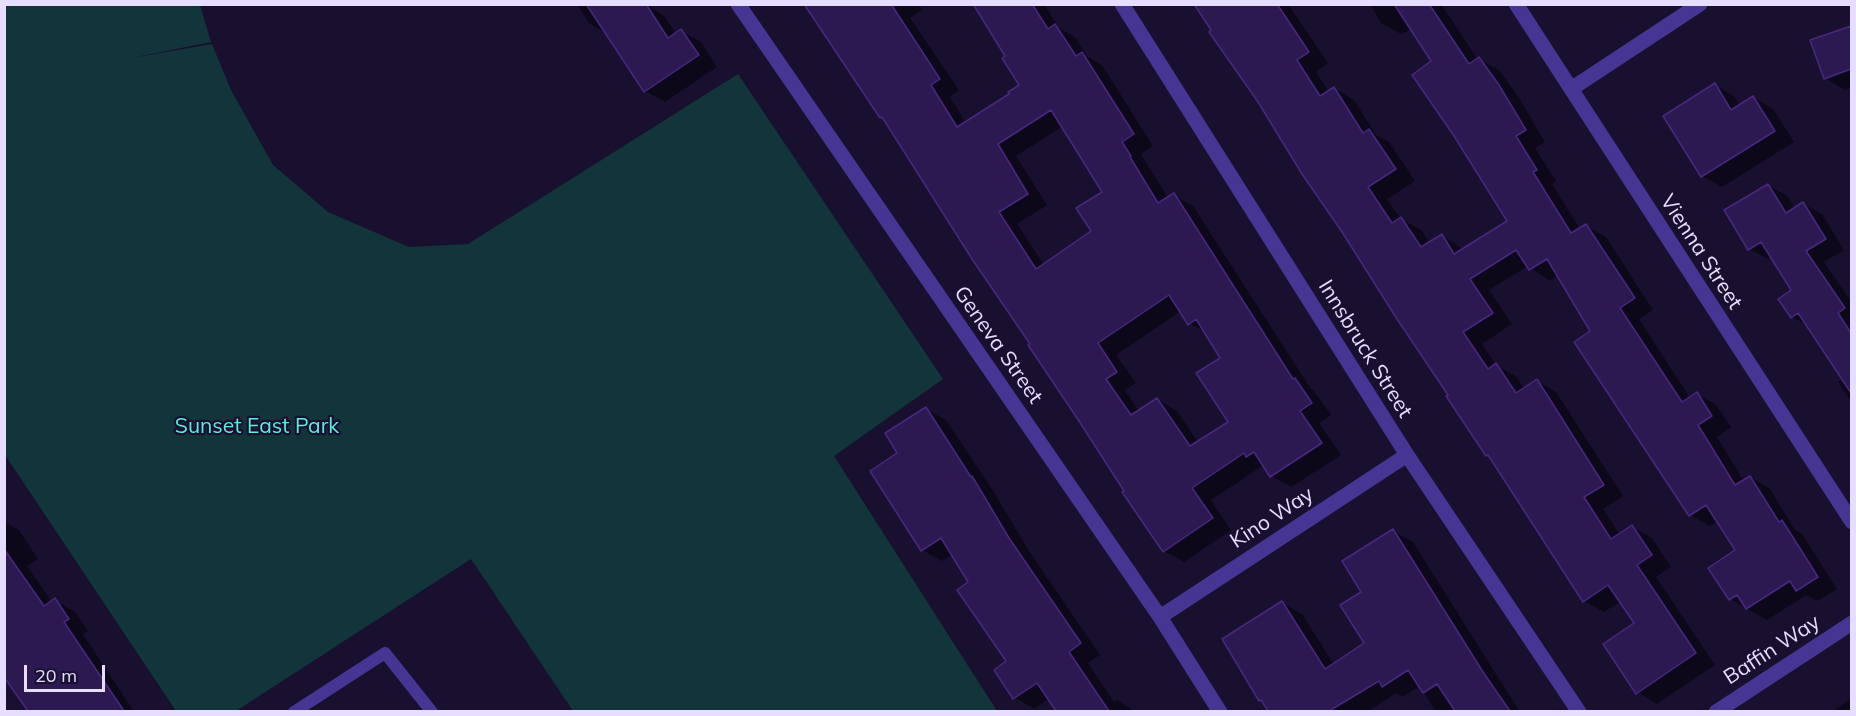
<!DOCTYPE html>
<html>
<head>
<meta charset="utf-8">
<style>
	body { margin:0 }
	#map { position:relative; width:1856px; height:716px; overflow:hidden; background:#190f2f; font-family:Mulish,sans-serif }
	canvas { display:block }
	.frame { position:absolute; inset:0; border:6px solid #e6ddff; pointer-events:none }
	.scale { position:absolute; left:24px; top:665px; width:81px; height:27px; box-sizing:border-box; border:3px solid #e6ddff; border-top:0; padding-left:8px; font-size:18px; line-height:21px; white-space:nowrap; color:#e6ddff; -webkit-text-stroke:4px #190f2f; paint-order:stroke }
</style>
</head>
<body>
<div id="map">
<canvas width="1856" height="716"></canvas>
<div class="frame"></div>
<div class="scale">20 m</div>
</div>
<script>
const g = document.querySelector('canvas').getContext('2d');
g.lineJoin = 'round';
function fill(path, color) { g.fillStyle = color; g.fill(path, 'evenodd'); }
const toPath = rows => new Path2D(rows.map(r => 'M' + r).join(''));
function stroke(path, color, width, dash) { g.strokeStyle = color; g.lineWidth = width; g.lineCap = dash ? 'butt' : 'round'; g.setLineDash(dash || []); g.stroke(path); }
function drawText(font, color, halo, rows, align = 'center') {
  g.font = font + ' Mulish,sans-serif'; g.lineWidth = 4.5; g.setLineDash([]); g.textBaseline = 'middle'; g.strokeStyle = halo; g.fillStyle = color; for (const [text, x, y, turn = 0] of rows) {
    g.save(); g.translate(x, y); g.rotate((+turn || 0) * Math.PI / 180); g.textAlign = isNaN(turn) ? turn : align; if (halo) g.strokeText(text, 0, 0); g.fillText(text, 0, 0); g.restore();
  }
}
fill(toPath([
	[4,5,200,5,211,42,131,58,212,44,231,90,273,165,328,212,409,247,468,244,738,74,943,379,834,456,997,711,573,711,471,559,236,711,176,711,5,455]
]), '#11353a');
fill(toPath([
	[577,4,646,4,665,17,676,34,681,31,701,42,717,67,665,102,645,91,606,33,589,23],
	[806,4,918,4,922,10,910,18,959,90,950,97,966,123,1012,94,1021,85,1007,57,975,4,1044,4,1059,28,1075,37,1087,56,1102,65,1153,146,1141,154,1168,198,1174,195,1193,206,1311,389,1314,391,1331,415,1319,423,1341,455,1291,487,1271,476,1264,465,1211,500,1231,530,1184,562,1164,551,886,120,881,117],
	[1063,126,1104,192,1093,232,1044,265,1017,224,1047,205,1016,156],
	[1181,311,1190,323,1207,333,1222,358,1230,423,1198,442,1177,411,1157,399,1139,411,1125,390,1136,383,1116,355],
	[1196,4,1288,4,1328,63,1316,72,1329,92,1334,88,1354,100,1376,135,1389,142,1415,181,1387,199,1401,219,1421,230,1430,243,1442,235,1464,250,1509,221,1433,62,1411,29,1401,34,1381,23,1370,4,1441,4,1478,60,1479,59,1499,70,1519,98,1545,142,1535,148,1556,181,1552,184,1580,229,1586,226,1606,237,1653,310,1639,319,1690,398,1697,394,1716,405,1731,427,1717,437,1744,481,1750,477,1770,489,1795,530,1802,534,1837,589,1817,601,1806,595,1767,620,1730,599,1737,551,1718,521,1710,526,1690,515,1592,331,1558,275,1550,281,1528,266,1489,290,1512,324,1482,344,1496,365,1516,376,1524,389,1537,381,1556,392,1623,496,1603,509,1620,535,1632,527,1652,538,1671,567,1656,577,1715,665,1657,704,1637,692,1636,624,1621,601,1604,612,1584,601,1491,458,1487,455],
	[1852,27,1852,87,1845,90,1825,78,1812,41],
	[1715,85,1734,96,1740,106,1753,97,1773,109,1794,142,1722,187,1702,176],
	[1768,185,1787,196,1795,209,1803,204,1822,214,1844,250,1824,262,1852,303,1852,403,1838,382,1844,379,1809,326,1792,317,1793,290,1772,257,1768,259,1750,249],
	[926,409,946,420,992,489,1029,551,1100,655,1088,663,1114,702,1117,700,1136,712,1059,712,1049,699,1034,709,1014,697,1008,662,970,582,952,555,942,561,922,550,899,454],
	[4,522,19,530,38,559,27,566,52,602,55,600,75,612,88,631,83,634,134,712,29,712,4,675],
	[1393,531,1413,542,1520,712,1436,712,1420,686,1403,697,1396,693,1367,712,1269,712,1224,640,1282,603,1302,614,1334,665,1366,644,1363,593],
	[1852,698,1852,712,1833,712,1833,711]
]), '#0007');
const building = toPath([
	[586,4,646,4,668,38,681,29,699,55,644,92,586,4],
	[804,4,891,4,940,79,931,85,957,127,1009,94,1008,92,1019,85,1002,58,1005,56,973,4,1032,4,1048,29,1055,24,1076,56,1082,52,1134,134,1122,142,1131,156,1130,157,1158,203,1174,193,1293,379,1295,378,1312,403,1300,411,1322,443,1270,477,1254,452,1246,457,1244,453,1192,488,1213,518,1163,552,1122,492,1124,491,1079,421,1028,345,1030,344,972,259,882,117,880,118,804,4],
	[1051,110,1102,192,1076,208,1091,231,1036,269,999,212,1028,194,998,144,1051,110],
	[1169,295,1188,325,1196,319,1220,358,1196,373,1228,422,1190,446,1157,398,1131,415,1106,379,1117,372,1098,343,1169,295],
	[1194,4,1277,4,1309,52,1297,60,1320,96,1334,87,1363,133,1369,129,1396,169,1368,187,1392,223,1401,217,1421,247,1442,234,1454,254,1507,221,1454,136,1412,75,1431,61,1394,4,1429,4,1469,64,1479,57,1499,85,1526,130,1516,136,1537,170,1533,172,1571,233,1586,224,1635,298,1620,308,1682,402,1697,392,1712,416,1698,425,1735,485,1750,476,1779,522,1782,520,1818,577,1796,591,1790,581,1746,609,1737,595,1729,600,1708,568,1735,550,1706,505,1689,516,1574,342,1590,331,1547,259,1529,270,1516,250,1470,279,1493,313,1463,332,1488,369,1496,363,1516,393,1537,379,1604,485,1584,497,1611,539,1632,525,1652,555,1637,565,1696,653,1636,694,1603,644,1634,623,1608,585,1583,602,1488,455,1486,456,1446,396,1448,395,1397,319,1342,232,1302,174,1258,102,1209,32,1211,30,1194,4],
	[1851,26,1851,69,1824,79,1810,40,1851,26],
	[1715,83,1731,110,1753,96,1775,131,1701,177,1663,116,1715,83],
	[1768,184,1786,213,1803,202,1826,239,1806,251,1845,308,1838,313,1851,333,1851,393,1798,313,1791,318,1778,299,1791,290,1761,242,1748,250,1724,210,1768,184],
	[926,407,971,477,972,476,1009,538,1081,643,1069,652,1109,711,1056,711,1037,683,1013,699,994,670,1006,661,957,590,968,582,941,538,921,551,870,471,897,453,885,433,926,407],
	[1393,529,1485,675,1510,711,1455,711,1437,684,1423,693,1408,670,1382,687,1379,681,1329,711,1268,711,1261,700,1259,701,1222,639,1282,601,1325,669,1364,643,1340,605,1361,592,1342,561,1393,529],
	[4,549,44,606,55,598,69,619,64,622,124,711,28,711,4,677,4,549]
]);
fill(building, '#2d1952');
stroke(building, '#472881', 1.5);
stroke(toPath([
	[294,712,385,653,432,712]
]), '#473593', 12);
stroke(toPath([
	[738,4,1160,617,1220,712],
	[1122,4,1407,455,1579,712],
	[1516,4,1852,522],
	[1571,89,1700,4],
	[1160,617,1407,455],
	[1716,712,1852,623]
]), '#473593', 15);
drawText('21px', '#e6ddff', '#190f2f', [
	["Vienna Street",1701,252,57],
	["Geneva Street",998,345,55],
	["Innsbruck Street",1365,349,58],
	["Kino Way",1272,518,-33],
	["Baffin Way",1772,650,-33]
]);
drawText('21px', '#5aeedf', '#190f2f', [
	["Sunset East Park",257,427]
]);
</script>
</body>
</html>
